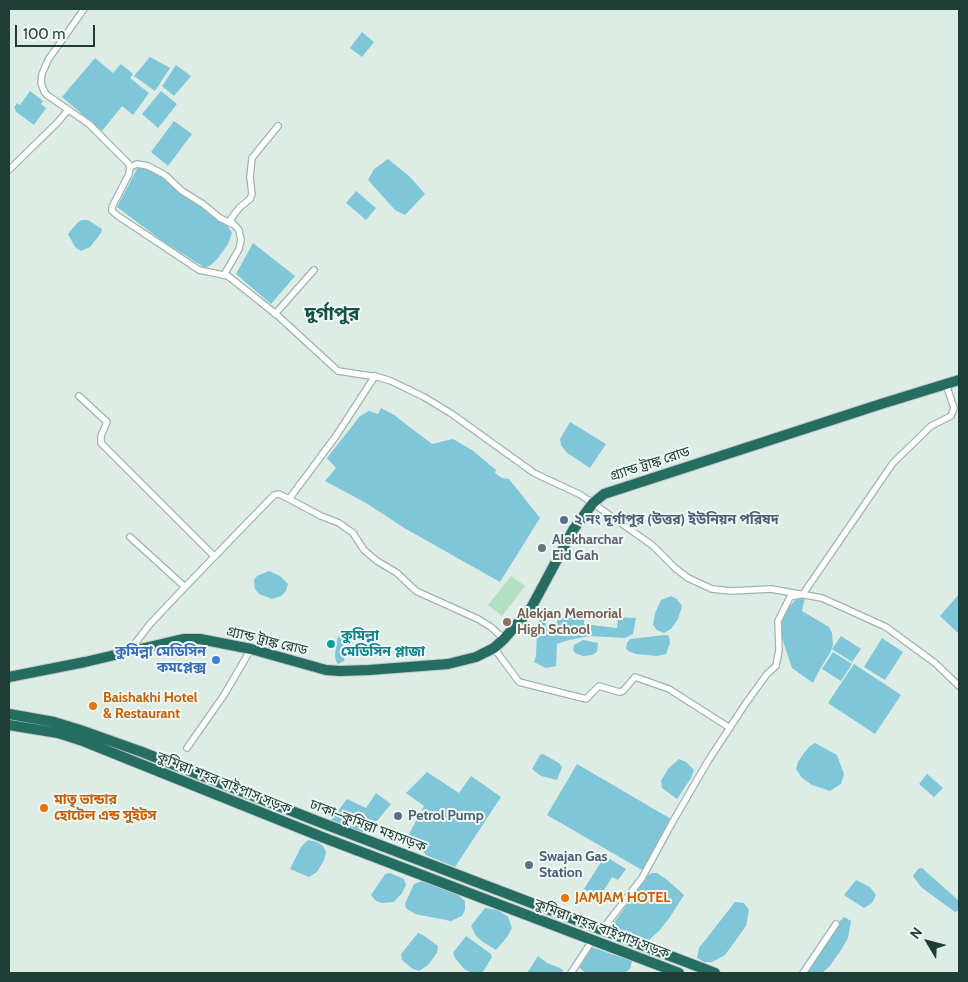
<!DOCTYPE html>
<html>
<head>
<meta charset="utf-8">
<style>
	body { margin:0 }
	#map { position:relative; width:968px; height:982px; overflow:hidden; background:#deece6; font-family:Cabin,sans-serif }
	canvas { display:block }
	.frame { position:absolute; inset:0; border:10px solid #1d3d36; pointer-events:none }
	.north { position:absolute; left:903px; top:917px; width:50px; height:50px; -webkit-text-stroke:4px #eef8f4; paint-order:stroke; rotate:307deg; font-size:14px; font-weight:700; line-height:20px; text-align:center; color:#1d3d36 }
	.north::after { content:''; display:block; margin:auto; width:18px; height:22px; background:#1d3d36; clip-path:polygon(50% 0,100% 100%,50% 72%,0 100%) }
	.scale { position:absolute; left:15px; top:25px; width:80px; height:22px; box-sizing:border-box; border:2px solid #1d3d36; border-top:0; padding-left:6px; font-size:15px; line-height:18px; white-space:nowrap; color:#1d3d36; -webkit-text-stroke:4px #eef8f4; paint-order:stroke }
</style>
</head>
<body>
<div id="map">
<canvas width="968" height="982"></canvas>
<div class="frame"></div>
<div class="north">N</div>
<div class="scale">100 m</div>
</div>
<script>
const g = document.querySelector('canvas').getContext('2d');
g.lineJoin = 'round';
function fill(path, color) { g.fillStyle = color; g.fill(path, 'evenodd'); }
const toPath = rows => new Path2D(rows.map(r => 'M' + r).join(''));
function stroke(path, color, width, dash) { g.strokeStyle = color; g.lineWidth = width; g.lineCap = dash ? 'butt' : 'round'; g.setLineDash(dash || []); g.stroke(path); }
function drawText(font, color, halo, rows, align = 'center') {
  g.font = font + ' Cabin,"Noto Sans Bengali",sans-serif'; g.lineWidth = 4; g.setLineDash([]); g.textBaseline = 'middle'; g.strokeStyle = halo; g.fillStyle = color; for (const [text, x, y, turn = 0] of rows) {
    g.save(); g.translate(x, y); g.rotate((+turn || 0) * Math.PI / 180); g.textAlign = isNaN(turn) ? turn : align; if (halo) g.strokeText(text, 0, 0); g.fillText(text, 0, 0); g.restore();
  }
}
fill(toPath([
	[511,576,525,586,502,616,488,605]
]), '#b3e0c1');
fill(toPath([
	[362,32,374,42,362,57,350,48],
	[150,57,170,68,155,91,134,76],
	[95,58,113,73,121,64,133,74,130,78,149,93,133,115,122,106,102,131,62,97],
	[176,65,191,76,174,96,162,86],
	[30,91,43,101,41,104,46,108,34,125,15,111,16,110,14,108,17,103,20,105],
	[161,91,177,104,158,128,142,114],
	[174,121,192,134,168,166,151,152],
	[388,159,410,177,425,194,405,215,395,210,368,180,374,169],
	[138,167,146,167,161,177,227,225,232,233,228,244,218,258,211,265,205,268,161,240,117,207],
	[356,191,376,208,366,220,346,203],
	[82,220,88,220,102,229,101,233,90,247,81,251,75,247,68,234,78,222],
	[253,243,295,276,271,304,236,274],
	[381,408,394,415,432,444,453,439,472,450,496,470,495,473,502,478,509,479,540,518,500,582,406,529,366,503,325,481,336,468,327,458,360,416,369,411,378,414],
	[570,422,606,444,590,468,567,453,561,445,560,439],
	[269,571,280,576,288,584,286,591,281,596,272,599,259,594,255,589,254,580,257,576],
	[959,594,959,634,940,616],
	[671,596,677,599,682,606,678,619,671,629,664,633,657,630,653,625,655,613,661,600],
	[805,598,802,611,829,627,832,633,833,645,830,653,820,669,813,683,792,668,781,635,782,619,789,607,796,599],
	[577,611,584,611,584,624,608,627,617,628,618,617,636,618,633,634,625,638,590,636,569,640,557,644,556,666,546,668,534,662,536,656,537,629,540,619,546,617,546,626,548,631,551,632,554,630,558,619],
	[340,635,347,636,347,640,344,661,338,664,336,661,335,655,337,639],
	[665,635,669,636,670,643,666,654,656,656,636,654,628,651,626,648,627,643,630,639],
	[841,636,861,649,852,662,832,649],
	[882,638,903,652,885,680,864,667],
	[583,640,598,643,597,652,592,655,583,656,575,653,573,650,574,645],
	[833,652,852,664,841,681,822,669],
	[854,664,901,695,875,734,828,703],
	[815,743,837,755,844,774,841,784,830,791,812,785,802,778,796,769,798,762,804,753,809,747],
	[543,754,559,763,562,767,557,780,541,776,532,769,540,755],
	[679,759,686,762,694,770,691,778,677,799,662,788,661,781,668,769],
	[577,764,671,819,642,870,547,815],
	[427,772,459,793,471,776,501,797,455,867,426,855,409,834,424,806,406,793],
	[927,774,943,788,934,797,919,784],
	[376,793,391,804,367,833,358,831,331,820,347,799,366,808],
	[308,840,317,842,323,846,326,852,324,860,317,872,309,877,290,869,301,847],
	[605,856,626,869,618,880,612,877,599,898,584,889],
	[922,868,959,901,959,910,955,912,921,887,913,876,918,869],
	[390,873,404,879,406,885,402,893,394,902,382,903,376,901,371,895,385,874],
	[652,873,657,873,666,879,684,895,670,917,660,930,649,940,636,938,613,927,613,924,648,875],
	[856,880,870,887,876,895,872,903,864,908,844,895],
	[422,881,458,895,465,901,465,910,462,916,451,921,415,914,406,908,405,904,414,884],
	[735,902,744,903,749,910,746,926,725,955,712,962,704,962,697,958,699,948],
	[485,908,498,910,508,917,512,928,507,937,496,950,483,942,476,936,471,926],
	[844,917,851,921,848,938,841,950,829,967,822,973,805,973,839,922],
	[418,933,423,935,438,946,437,953,428,965,419,971,413,969,402,960,401,954],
	[466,936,491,954,492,957,482,973,472,973,464,969,455,958,453,953],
	[591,947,632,961,630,969,624,973,585,973,580,968,580,965],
	[538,956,547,963,560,968,563,970,562,973,527,973]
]), '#7ec6d8');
const street = toPath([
	[84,9,48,60,42,74,41,83,44,91,47,95,89,124,128,163,130,167,129,174,112,207,112,211,118,216,199,270,228,276,277,315,338,371,378,377,391,381,424,397,452,414,534,473,581,495,652,545,675,568,688,578,712,589,731,591,771,589,822,598,886,627,935,663,959,686],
	[130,167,137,164,148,166,165,175,182,191,203,204,220,218,232,224],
	[9,170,58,122,68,110],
	[224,275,239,249,241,240,239,230,230,220,240,207,250,199,252,194,250,177,252,158,278,126],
	[275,314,314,270],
	[79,396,107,422,101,436,101,443,214,556],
	[289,499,321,516,339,523,353,533,364,550,377,561,397,573,416,591,478,619,491,627,504,639],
	[130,537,185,587],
	[494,648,519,682,586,699,599,686,619,692,623,691,635,677,669,689,730,728],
	[130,650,150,624,185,587,274,495,279,494,289,499,336,436,375,376],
	[187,748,224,695,251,649],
	[602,930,642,878,672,823,708,761,746,703,767,674,776,666,779,650,778,621,790,597,803,594,893,463,931,426,951,416,954,408,946,384],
	[571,973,592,941],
	[803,973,836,924]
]);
const highway = toPath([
	[9,677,85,662,183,639,200,639,251,649,326,670,340,671,369,670,448,664,476,657,494,648,504,639,531,608,573,530,593,503,604,494,881,404,959,380],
	[9,714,54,722,80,730,142,752,322,823,715,973],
	[9,725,58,733,83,741,322,837,679,973]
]);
stroke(street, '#a0b4ae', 8);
stroke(highway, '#c0c9c7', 12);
stroke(street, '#fff', 5.5);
stroke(highway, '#266d61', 10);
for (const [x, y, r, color] of [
	[564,520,5,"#5c6f8a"],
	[542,548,5,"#6b7280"],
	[507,622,5,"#8d6e63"],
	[331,644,5,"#0f9aa8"],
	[216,660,5,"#3f7fe0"],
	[93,706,5,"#e8710a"],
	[44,808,5,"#e8710a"],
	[398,816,5,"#5c6f8a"],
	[529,865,5,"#5c6f8a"],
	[565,898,5,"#e8710a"]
]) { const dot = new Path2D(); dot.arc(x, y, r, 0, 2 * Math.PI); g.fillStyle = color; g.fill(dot); stroke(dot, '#eef8f4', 2); }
drawText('14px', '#1d3d36', '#eef8f4', [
	["গ্র্যান্ড ট্রাঙ্ক রোড",650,464,-18],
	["গ্র্যান্ড ট্রাঙ্ক রোড",267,641,14],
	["কুমিল্লা শহর বাইপাস সড়ক",224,783,22],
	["ঢাকা–কুমিল্লা মহাসড়ক",368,826,21],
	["কুমিল্লা শহর বাইপাস সড়ক",602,929,21]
]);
drawText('bold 14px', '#4e5e75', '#eef8f4', [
	["২ নং দূর্গাপুর (উত্তর) ইউনিয়ন পরিষদ",574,520],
	["Petrol Pump",408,816],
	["Swajan Gas",539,857],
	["Station",539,873]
], 'left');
drawText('bold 14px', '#5b616d', '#eef8f4', [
	["Alekharchar",552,540],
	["Eid Gah",552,556]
], 'left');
drawText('bold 14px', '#785e54', '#eef8f4', [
	["Alekjan Memorial",517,614],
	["High School",517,630]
], 'left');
drawText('bold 14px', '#0d838f', '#eef8f4', [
	["কুমিল্লা",341,636],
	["মেডিসিন প্লাজা",341,652]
], 'left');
drawText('bold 14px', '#366cbe', '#eef8f4', [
	["কুমিল্লা মেডিসিন",206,652],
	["কমপ্লেক্স",206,668]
], 'right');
drawText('bold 14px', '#c56008', '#eef8f4', [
	["Baishakhi Hotel",103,698],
	["& Restaurant",103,714],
	["মাতৃ ভান্ডার",54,800],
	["হোটেল এন্ড সুইটস",54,816],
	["JAMJAM HOTEL",575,898]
], 'left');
drawText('bold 19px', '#175146', '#eef8f4', [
	["দুর্গাপুর",332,314]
]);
</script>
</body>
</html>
